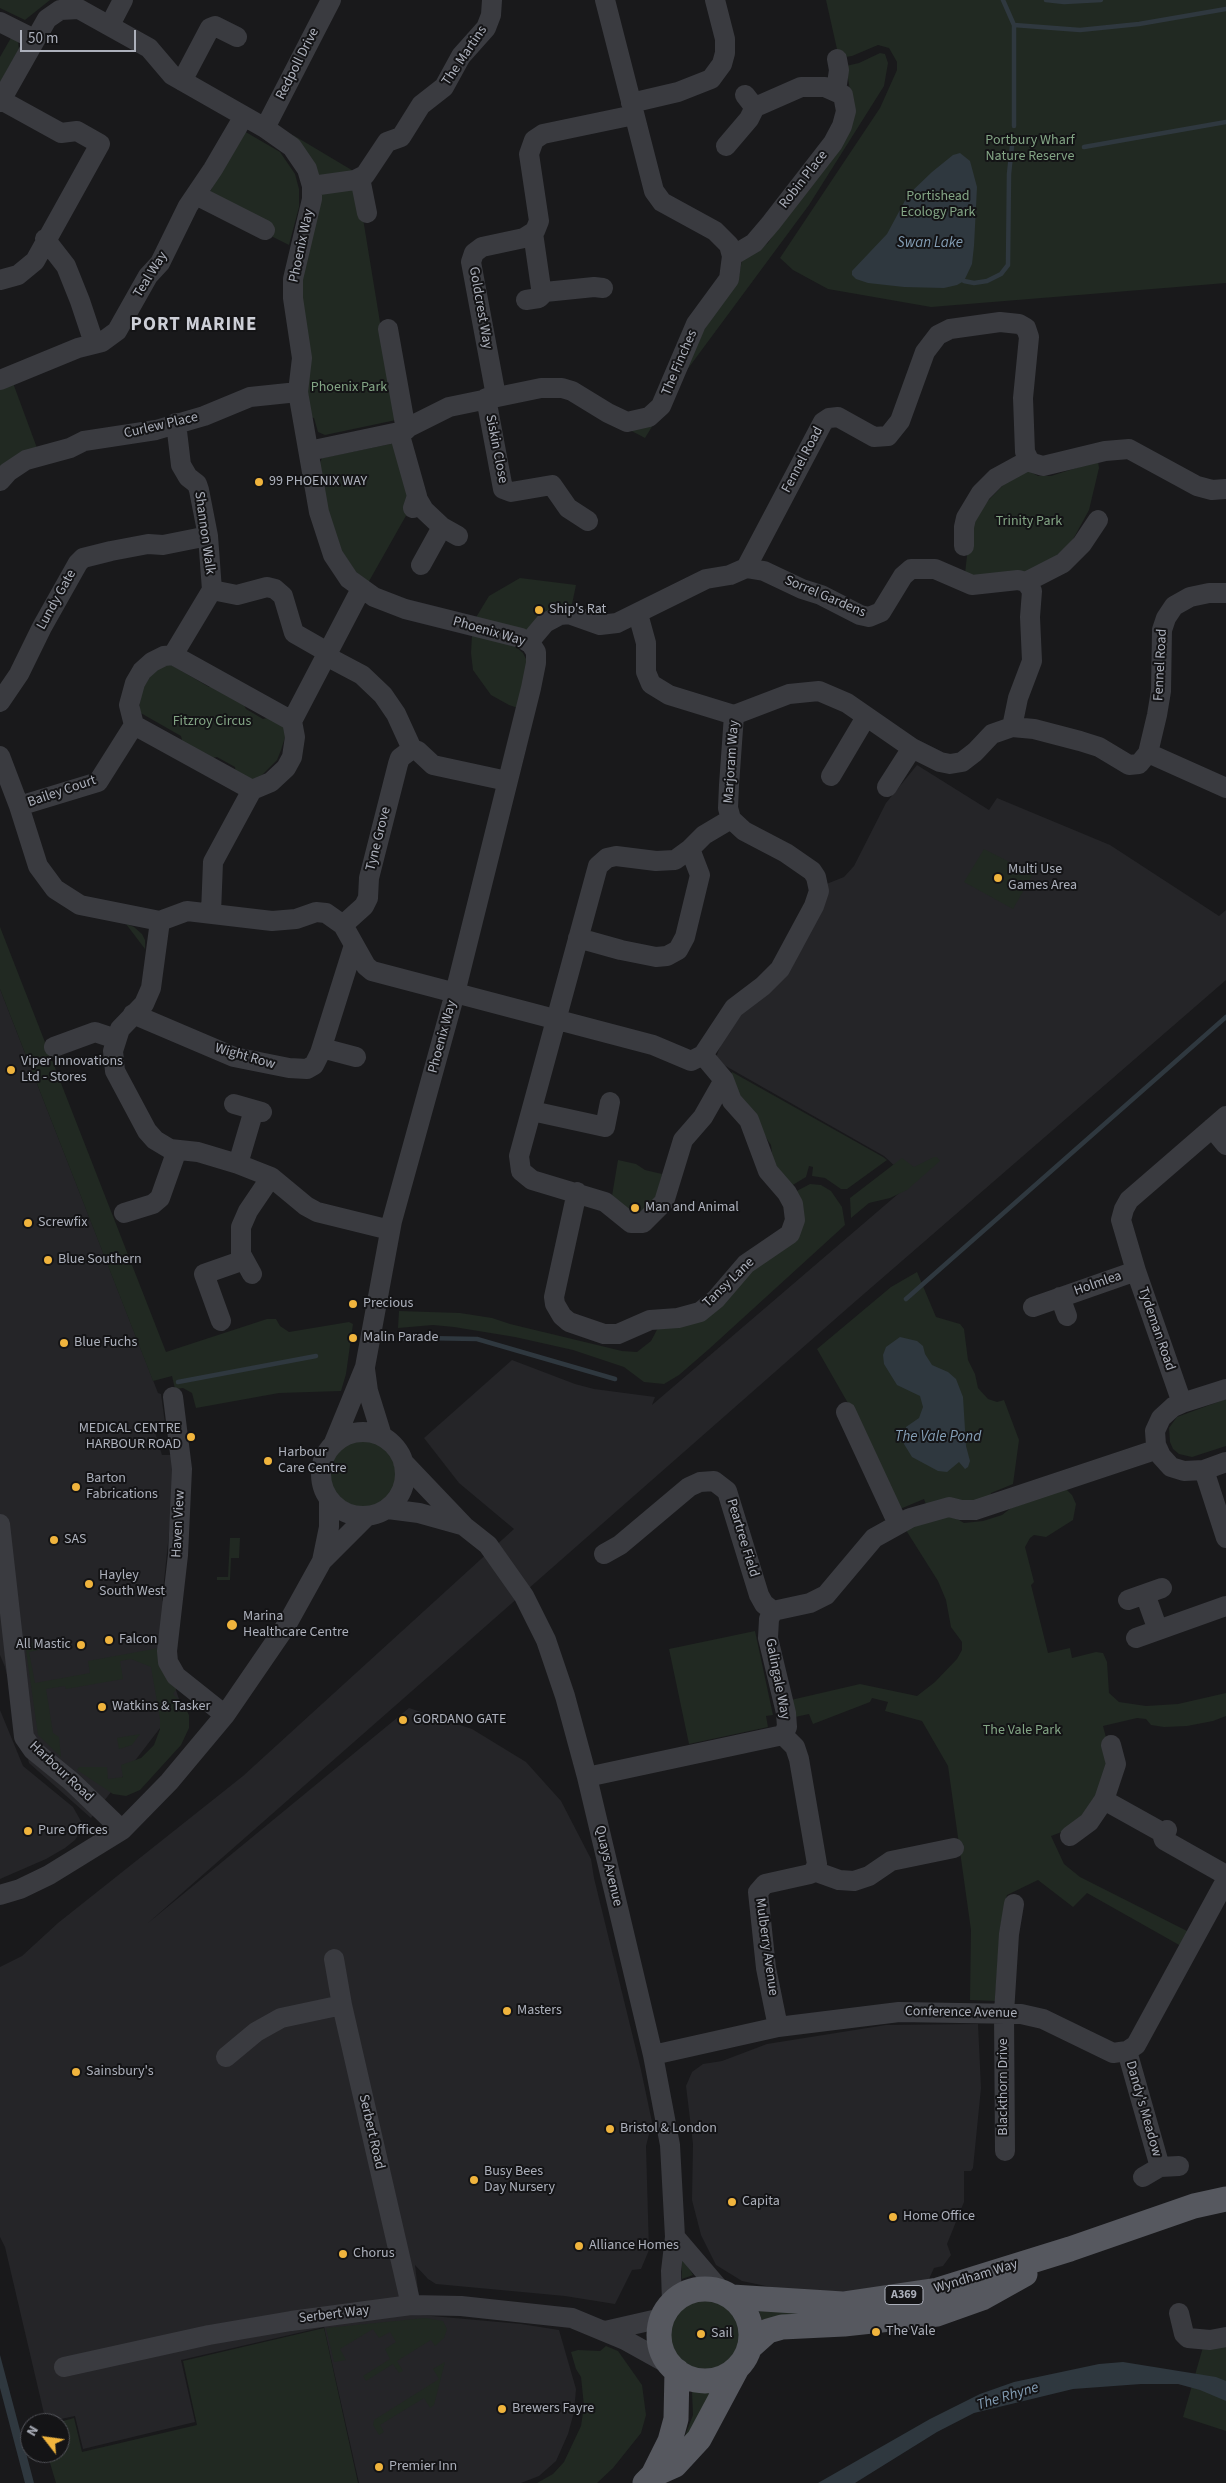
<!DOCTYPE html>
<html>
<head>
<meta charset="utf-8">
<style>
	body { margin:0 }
	#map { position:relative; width:1226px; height:2483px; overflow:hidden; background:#19191b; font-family:"Source Sans 3",sans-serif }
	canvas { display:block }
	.north { position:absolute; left:20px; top:2413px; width:50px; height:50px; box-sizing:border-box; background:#141416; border:1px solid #515258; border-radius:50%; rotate:300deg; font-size:14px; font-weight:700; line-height:20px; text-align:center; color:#acb0bb }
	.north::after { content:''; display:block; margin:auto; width:18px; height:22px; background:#f0b43d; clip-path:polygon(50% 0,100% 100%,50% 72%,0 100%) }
	.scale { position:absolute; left:20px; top:30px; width:116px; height:22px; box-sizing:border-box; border:2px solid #acb0bb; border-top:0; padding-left:6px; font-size:15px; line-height:18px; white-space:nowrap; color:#acb0bb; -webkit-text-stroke:4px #141416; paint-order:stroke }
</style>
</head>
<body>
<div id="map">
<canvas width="1226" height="2483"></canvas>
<div class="north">N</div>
<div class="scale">50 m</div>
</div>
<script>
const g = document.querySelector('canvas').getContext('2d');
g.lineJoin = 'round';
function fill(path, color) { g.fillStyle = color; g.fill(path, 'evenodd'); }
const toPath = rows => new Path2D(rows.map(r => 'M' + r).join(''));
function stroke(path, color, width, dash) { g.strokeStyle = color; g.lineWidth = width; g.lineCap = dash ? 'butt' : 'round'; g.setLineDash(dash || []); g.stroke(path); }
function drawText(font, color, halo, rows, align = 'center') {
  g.font = font + ' "Source Sans 3",sans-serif'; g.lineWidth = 4; g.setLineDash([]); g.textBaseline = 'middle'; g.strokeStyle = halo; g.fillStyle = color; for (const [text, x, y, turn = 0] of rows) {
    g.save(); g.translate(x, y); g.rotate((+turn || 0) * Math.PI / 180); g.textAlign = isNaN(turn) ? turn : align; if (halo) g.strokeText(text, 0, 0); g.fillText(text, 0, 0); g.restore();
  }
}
fill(toPath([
	[917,765,989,810,997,798,1110,845,1219,916,1226,910,1226,980,850,1306,148,1923,409,1708,472,1729,526,1762,561,1801,591,1859,594,1878,641,2070,652,2122,646,2146,649,2250,641,2269,632,2270,615,2304,565,2296,436,2284,428,2279,415,2265,421,2315,521,2324,559,2330,576,2389,574,2412,568,2434,556,2461,539,2476,521,2483,359,2483,324,2327,181,2360,195,2422,83,2449,75,2416,46,2422,5,2247,0,2237,0,1967,22,1956,58,1923,243,1776,514,1529,459,1483,424,1438,512,1360,575,1384,594,1389,655,1397,652,1405,912,1182,884,1156,715,1060,724,1036,824,885,844,877,854,866,886,803],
	[0,989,158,1393,161,1394,165,1423,162,1422,154,1429,162,1455,173,1455,173,1495,162,1600,166,1607,175,1687,180,1702,91,1818,29,1763,5,1667,0,1655],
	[0,1710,23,1766,73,1807,82,1823,81,1831,75,1840,65,1848,46,1859,0,1879],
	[978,2024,981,2088,973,2168,971,2171,964,2171,964,2202,947,2244,951,2255,943,2266,934,2268,929,2279,863,2291,831,2292,780,2289,742,2281,716,2265,701,2235,692,2200,693,2144,686,2086,692,2072,703,2064,722,2061,767,2044,886,2025]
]), '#252528');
fill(toPath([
	[0,0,50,0,25,20,0,8],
	[826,0,1226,0,1226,283,931,307,828,289,793,270,780,258,880,108,897,70,897,62,889,48,878,45,852,56,839,58],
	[12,36,18,41,19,49,0,83,0,57],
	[880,53,885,54,888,63,884,86,809,205,681,378,702,333,739,275,742,260,768,243,853,109,846,66,859,63],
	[244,131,280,152,295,174,299,189,299,207,289,245,267,234,207,197],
	[293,135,355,172,319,180],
	[358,188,396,420,325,435,318,432,314,418,310,417,299,290,318,192],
	[13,383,37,448,0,470,0,388],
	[656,420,645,438,622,426],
	[395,443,412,505,368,583,358,575,332,537,320,463,322,458],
	[1098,461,1099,468,1089,510,1071,543,1035,574,974,577,965,574,969,537,978,511,1009,479,1029,471,1038,476,1051,476],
	[520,578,576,585,571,609,525,631,475,619,489,596],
	[472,635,514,645,523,653,528,663,518,708,509,705,491,695,473,670,471,653],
	[168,663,209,687,217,685,241,699,246,709,263,719,271,717,285,725,286,734,281,750,277,760,262,775,251,782,236,774,235,767,217,757,208,759,183,744,181,736,139,712,141,691,153,672],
	[984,849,1033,874,1013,909,964,882],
	[126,924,134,927,142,934,145,940,145,949],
	[0,927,166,1352,267,1319,276,1319,280,1326,289,1332,349,1322,353,1324,346,1374,341,1391,279,1393,196,1408,192,1393,183,1388,175,1389,172,1376,153,1381,0,989],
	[732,1072,883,1157,887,1160,847,1189,841,1189,825,1178,812,1176,813,1167,809,1166,806,1177,791,1186,773,1161,771,1145,743,1104,729,1077],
	[934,1157,937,1157,940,1161,907,1190,890,1198,869,1203,851,1218,850,1198,902,1158,914,1167],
	[618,1160,636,1164,645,1170,662,1174,656,1199,634,1219,612,1196],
	[810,1184,821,1185,831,1191,842,1207,845,1225,709,1349,679,1375,664,1384,644,1382,624,1367,573,1350,515,1337,454,1327,433,1325,398,1328,399,1311,460,1313,492,1318,510,1324,622,1351,637,1352,651,1341,659,1326,663,1327,777,1247,793,1193],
	[917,1272,936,1317,960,1324,964,1329,968,1360,975,1374,978,1388,988,1399,997,1402,1004,1400,1019,1440,1013,1484,991,1493,990,1500,927,1507,924,1499,900,1509,869,1440,817,1349,891,1287],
	[1226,1399,1226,1446,1192,1457,1179,1454,1173,1449,1170,1442,1169,1428,1177,1417],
	'330 1474a33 33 0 1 1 66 0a33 33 0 1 1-66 0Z',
	[1066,1489,1072,1495,1076,1504,1073,1520,1046,1537,1034,1535,1030,1538,1025,1547,1034,1582,1031,1585,1048,1653,1070,1648,1072,1658,1096,1652,1103,1653,1107,1662,1109,1693,1119,1702,1146,1706,1178,1704,1226,1693,1226,1716,1213,1721,1187,1726,1164,1727,1151,1725,1146,1719,1137,1718,1103,1726,1109,1749,1110,1773,1075,1827,1051,1836,1064,1864,1080,1877,1189,1932,1181,1946,1087,1893,1073,1907,1038,1880,1007,1895,1000,1928,995,2001,970,2000,971,1930,948,1766,922,1721,885,1711,888,1702,872,1698,870,1702,813,1724,809,1714,795,1717,791,1700,860,1684,917,1696,935,1682,957,1659,962,1650,962,1642,951,1627,946,1600,938,1581,904,1527,952,1516,964,1523,983,1521,1002,1515,1011,1508],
	[230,1538,240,1538,239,1558,231,1558,230,1580,217,1580,217,1577,228,1577],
	[755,1631,773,1715,766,1716,768,1727,689,1744,669,1649],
	[32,1642,38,1646,38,1650,29,1652,35,1683,90,1673,88,1661,159,1648,177,1688,173,1694,183,1704,189,1715,189,1728,181,1745,140,1790,126,1796,113,1794,77,1770,79,1767,107,1767,108,1779,123,1777,121,1765,141,1758,154,1745,160,1729,160,1719,151,1667,131,1659,120,1661,123,1679,66,1689,65,1686,46,1689,53,1733,59,1737,61,1757,38,1735,26,1650],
	[140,1734,132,1745,119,1749,117,1738],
	[681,2255,693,2275,682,2279],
	'671 2335a34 34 0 1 1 68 0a34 34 0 1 1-68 0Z',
	[758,2308,824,2311,763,2324],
	[425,2318,443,2321,447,2329,444,2338,435,2346,431,2340,397,2361,403,2371,399,2373,393,2364,366,2381,363,2376,390,2359,385,2349,396,2342,390,2332,379,2338,373,2329,340,2349,346,2360,334,2362,326,2328],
	[324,2328,358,2483,56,2483,47,2453,60,2453,60,2423,56,2423,74,2418,82,2452,197,2425,183,2361],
	[1226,2343,1226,2431,1183,2417,1203,2347],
	[606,2346,618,2351,642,2385,646,2415,641,2433,613,2468,597,2483,537,2483,553,2474,564,2462,581,2426,584,2406,581,2377,576,2369,571,2352,578,2350,600,2351],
	[445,2362,434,2405,430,2408,424,2398,380,2425,384,2432,379,2435,373,2425,374,2420,439,2379,433,2369],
	[712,2391,681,2446,693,2415,692,2392]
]), '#212922');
fill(toPath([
	[960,153,970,161,977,187,974,246,972,264,964,281,957,285,944,288,904,287,868,283,856,279,852,275,852,271,887,234,908,195,932,172,953,155],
	[900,1337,917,1341,923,1346,925,1354,932,1365,948,1372,956,1379,963,1397,966,1446,970,1461,968,1467,965,1469,959,1462,947,1472,938,1471,912,1457,904,1444,906,1427,919,1418,923,1407,920,1396,897,1385,884,1364,883,1355,886,1347],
	[0,2355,34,2483,25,2483,0,2388],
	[1123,2362,1216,2377,1226,2381,1226,2401,1200,2390,1178,2384,1141,2384,1073,2389,974,2413,937,2432,855,2483,818,2483,930,2419,980,2394,1014,2382,1099,2364]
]), '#2f383f');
stroke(toPath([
	[1003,0,1014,25,1014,126],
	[1046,0,1064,2,1101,0],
	[1014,25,1080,30,1139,24,1226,9],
	[1084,147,1226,122],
	[964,281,974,283,987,281,1001,274,1008,265,1009,174,1013,136],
	[906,1299,1226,1017],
	[422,1338,477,1339,615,1379],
	[405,1339,414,1338],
	[178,1382,316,1356]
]), '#2f383f', 4.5);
stroke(toPath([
	[0,22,34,39],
	[110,25,123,0],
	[182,81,210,28,215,26,237,37],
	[836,91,839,70,837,59],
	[0,102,47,19,60,10,79,9,149,48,172,75,265,128,292,147,307,169,312,186,312,199,293,279,293,298,302,358,298,392,319,512,333,555,349,579,374,597,405,609,521,638,531,644,536,652,536,663,531,688,455,993,392,1221,365,1367,333,1445],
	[631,103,678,92,711,79,722,64,725,53,725,39,715,0],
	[265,128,331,0],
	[726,146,749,119,756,105],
	[360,178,367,213],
	[312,186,355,180,365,175,387,142,401,137,421,105,444,87,461,56,486,28,491,15,492,0],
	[196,195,265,230],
	[533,233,542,295],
	[45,239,66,266,80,301,94,343],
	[732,256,754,243,771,223,833,143,842,126,846,111,843,95,825,87,801,87,760,105,752,104,745,95],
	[0,280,18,275,35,261,100,144,77,131,61,133,1,100],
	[526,300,539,298,545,292,594,287,603,288],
	[388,329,406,430],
	[0,380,78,348,102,342,117,331,148,276,160,263,188,206,213,169,244,116],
	[496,396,471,262,474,253,482,247,524,238,535,231,539,221,529,154,534,140,543,134,634,115],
	[486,398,503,489,511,492,552,485,568,508,588,521],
	[176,423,181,465,188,477,197,484,199,490,208,536,212,590],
	[399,432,417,496,413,508],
	[309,451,399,432,449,407,541,388,562,388,572,391,608,413,627,422,649,417,661,406,696,324,729,279,732,256,729,245,715,231,662,202,654,191,605,0],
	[0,481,8,472,26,460,70,448,84,441,156,430,204,416,250,397,298,392],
	[417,498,424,510,442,527,421,565],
	[442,527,458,536],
	[964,546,964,527,966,518,981,493,996,478,1029,460],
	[746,568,764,571,802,589,821,595,860,615,869,617,881,612,903,576,911,569,935,569,972,585,1018,580,1026,582,1032,591,1030,617,1032,661,1018,698,1012,727],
	[1026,582,1063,563,1082,544,1098,520],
	[638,614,646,643,646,672,651,684,669,695,734,715],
	[529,642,545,623,560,615,569,614,600,625,617,623,706,579,730,575,746,568,823,422,829,418,838,417,874,437,888,436,900,421,925,352,938,335,950,329,1000,322,1019,324,1026,328,1029,337,1023,398,1025,452,1029,460,1033,463,1043,466,1105,451,1129,449,1197,486,1212,490,1226,489],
	[173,655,292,721,295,737,292,757,286,768,271,782,252,790,134,725,129,705,135,683,142,671,152,662,164,656,173,655],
	[173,655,212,590,237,595,267,587,275,589,283,596,294,633,329,653],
	[328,657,362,675,383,695,396,714,412,749],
	[0,702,19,674,42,627,78,563,83,558,111,551,148,544,163,545,208,536],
	[734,715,789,694,819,691,847,703,912,748,940,762,950,764,962,762,975,752,992,734,1012,727,1034,729,1080,741,1099,747,1129,765,1139,764,1148,753,1157,715,1161,691,1162,630,1166,618,1174,606,1190,597,1209,593,1226,593],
	[292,721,361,589],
	[412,749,418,751,433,765,507,781],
	[1148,753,1226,788],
	[0,756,19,806,38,866,55,889,80,905,160,921,187,911,272,921,296,919,316,912,326,913,343,925,366,966,372,971,653,1045,691,1061,703,1055,734,1008,763,986,780,969,814,906,819,891,816,877,812,871,786,853,744,831,731,819,728,808,729,785,734,715],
	[831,776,866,717],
	[887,787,912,748],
	[19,806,98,782,134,725],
	[211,913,213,862,252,790],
	[160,921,151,988,144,1004,120,1029,113,1051,115,1071,147,1131,155,1140,170,1149,198,1152,238,1164,271,1177,306,1206,317,1212,390,1230],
	[343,925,364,906,368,898,369,878,398,764,400,758,412,749],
	[578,938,621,950,656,957,667,956,678,950,685,937,700,875,690,849],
	[133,1014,234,1057,289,1068,307,1069,314,1065,320,1053,354,945],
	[54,1047,95,1032,116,1039],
	[322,1048,356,1057],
	[724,1080,703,1117,683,1140,664,1202,643,1223,631,1223,605,1202,532,1180,521,1171,519,1156,598,866,607,858,616,856,656,861,675,860,690,849,704,835,731,819],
	[234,1104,262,1112],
	[532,1111,605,1127,610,1102],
	[1226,1116,1129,1200,1124,1209,1121,1220,1136,1271,1182,1403,1173,1407,1161,1418,1155,1431,1156,1445,1161,1456,1171,1467,1184,1471,1204,1470,1226,1538],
	[1212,1128,1226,1145],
	[238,1164,254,1110],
	[577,1192,554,1297,555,1304,562,1316,569,1322,604,1334,618,1334,650,1320,678,1318,700,1312,716,1299,746,1264,790,1234,795,1220,793,1204,787,1193,768,1171,749,1120,732,1101,724,1080,703,1055],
	[124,1213,153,1204,160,1198,177,1150],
	[252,1274,241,1254,241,1227,248,1211,271,1177],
	[1060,1297,1067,1316],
	[1033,1307,1136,1271],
	[221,1321,204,1274,244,1260],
	[365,1369,368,1391,382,1436],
	[173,1397,182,1469,178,1555,167,1651,168,1662,176,1676,225,1715],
	[1182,1403,1226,1389],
	[846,1412,898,1524],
	'321 1474a42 42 0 1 1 84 0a42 42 0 1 1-84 0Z',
	[403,1462,464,1526,488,1545,524,1596,546,1640,565,1696,587,1777,653,2055,670,2145,675,2237,671,2271,672,2303],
	[1204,1470,1226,1462],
	[388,1509,419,1513,462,1525],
	[0,1524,24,1737,33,1750,71,1781,122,1830],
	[604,1554,620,1545,689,1487,700,1482,714,1481,727,1491,759,1595,764,1604,773,1611],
	[322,1561,329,1527,329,1500],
	[1145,1594,1158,1630],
	[1128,1600,1162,1588],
	[773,1611,810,1603,826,1595,874,1538,910,1518,949,1507,961,1510,975,1510,1158,1449],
	[773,1611,769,1619,768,1638,786,1713,787,1727,783,1735],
	[1136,1638,1226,1606],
	[1111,1745,1116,1764,1104,1800,1165,1834],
	[587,1777,783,1735],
	[1167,1830,1163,1837,1164,1840,1226,1875],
	[1070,1836,1089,1822,1104,1800],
	[814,1871,839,1880,854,1881,869,1876,891,1861,954,1848],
	[0,1895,20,1889,49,1875,122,1830,169,1782,225,1715,286,1626,322,1561,366,1517],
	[334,1959,342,2005,411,2305],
	[778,2027,766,1968,758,1892,765,1884,810,1874,814,1871,817,1864,799,1759,795,1747,783,1735],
	[1127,2051,1160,2167],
	[653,2055,778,2027,899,2012,1021,2014,1043,2019,1113,2053,1127,2051,1136,2045,1226,1880],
	[226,2057,256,2032,281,2018,342,2005],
	[1005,2151,1004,2013,1009,1934,1014,1904],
	[1143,2177,1160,2167,1179,2166],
	[675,2237,722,2292],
	[1179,2313,1184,2334,1188,2338,1210,2340,1226,2337],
	[605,2331,662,2318],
	[64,2367,209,2335,291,2321,411,2305,461,2306,572,2318,625,2340,670,2365]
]), '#3a3b40', 20);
stroke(toPath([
	'659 2335a46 46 0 1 1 92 0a46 46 0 1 1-92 0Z',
	[732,2297,843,2304,938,2290,1070,2249,1194,2206,1226,2199],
	[749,2348,768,2331,782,2327,844,2324,937,2314,982,2298,1025,2274],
	[653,2475,670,2441,676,2419,677,2371],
	[645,2483,653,2475,675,2465,699,2439,737,2368]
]), '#56585f', 25);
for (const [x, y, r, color] of [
	[259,482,5,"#f0b43d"],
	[539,610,5,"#f0b43d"],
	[998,878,5,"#f0b43d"],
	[11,1070,5,"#f0b43d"],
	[635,1208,5,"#f0b43d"],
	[28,1223,5,"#f0b43d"],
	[48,1260,5,"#f0b43d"],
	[353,1304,5,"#f0b43d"],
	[353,1338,5,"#f0b43d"],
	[64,1343,5,"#f0b43d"],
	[191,1437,5,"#f0b43d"],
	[268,1461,5,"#f0b43d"],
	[76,1487,5,"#f0b43d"],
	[54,1540,5,"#f0b43d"],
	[89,1584,5,"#f0b43d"],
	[232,1625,6,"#f0b43d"],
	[109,1640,5,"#f0b43d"],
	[81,1645,5,"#f0b43d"],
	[102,1707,5,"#f0b43d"],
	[403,1720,5,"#f0b43d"],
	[28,1831,5,"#f0b43d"],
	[507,2011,5,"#f0b43d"],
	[76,2072,5,"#f0b43d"],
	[610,2129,5,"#f0b43d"],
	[474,2180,5,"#f0b43d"],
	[732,2202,5,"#f0b43d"],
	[893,2217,5,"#f0b43d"],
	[579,2246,5,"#f0b43d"],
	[343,2254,5,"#f0b43d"],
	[876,2332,5,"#f0b43d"],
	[701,2334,5,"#f0b43d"],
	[502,2409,5,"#f0b43d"],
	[379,2467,5,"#f0b43d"]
]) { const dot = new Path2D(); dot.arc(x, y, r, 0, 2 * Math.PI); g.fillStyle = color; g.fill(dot); stroke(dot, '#141416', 2); }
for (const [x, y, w] of [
	[904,2295,38]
]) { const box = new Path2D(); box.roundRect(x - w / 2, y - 9.5, w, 19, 4); g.fillStyle = '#141416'; g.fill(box); stroke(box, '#acb0bb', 1); }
drawText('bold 12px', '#acb0bb', null, [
	["A369",904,2295]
]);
drawText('14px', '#acb0bb', '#141416', [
	["The Martins",465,56,-56],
	["Redpoll Drive",298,64,-63],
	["Robin Place",804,180,-52],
	["Phoenix Way",302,246,-78],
	["Teal Way",151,275,-58],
	["Goldcrest Way",480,308,80],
	["The Finches",680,363,-67],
	["Curlew Place",161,426,-13],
	["Siskin Close",496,449,79],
	["Fennel Road",803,460,-62],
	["Shannon Walk",204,533,82],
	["Sorrel Gardens",825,597,23],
	["Lundy Gate",57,600,-61],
	["Phoenix Way",489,632,16],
	["Fennel Road",1161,665,-87],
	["Marjoram Way",732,762,-86],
	["Bailey Court",62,792,-19],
	["Tyne Grove",379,839,-76],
	["Phoenix Way",443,1037,-75],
	["Wight Row",245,1057,16],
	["Tansy Lane",729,1283,-44],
	["Holmlea",1098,1284,-19],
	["Tydeman Road",1156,1329,71],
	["Haven View",179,1524,-87],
	["Peartree Field",742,1538,73],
	["Galingale Way",777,1679,79],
	["Harbour Road",61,1772,43],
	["Quays Avenue",608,1866,77],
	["Mulberry Avenue",766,1947,82],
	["Conference Avenue",961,2013,1],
	["Blackthorn Drive",1004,2087,-90],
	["Dandy's Meadow",1143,2109,74],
	["Serbert Road",371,2132,77],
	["Wyndham Way",976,2277,-17],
	["Serbert Way",334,2315,-7]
]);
drawText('14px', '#83a585', '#141416', [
	["Portbury Wharf",1030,141],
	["Nature Reserve",1030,157],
	["Portishead",938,197],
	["Ecology Park",938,213],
	["Phoenix Park",349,388],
	["Trinity Park",1029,522],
	["Fitzroy Circus",212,722],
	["The Vale Park",1022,1731]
]);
drawText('14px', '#acb0bb', '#141416', [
	["99 PHOENIX WAY",269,482],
	["Ship's Rat",549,610],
	["Multi Use",1008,870],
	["Games Area",1008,886],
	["Viper Innovations",21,1062],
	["Ltd - Stores",21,1078],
	["Man and Animal",645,1208],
	["Screwfix",38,1223],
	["Blue Southern",58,1260],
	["Precious",363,1304],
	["Malin Parade",363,1338],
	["Blue Fuchs",74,1343],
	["MEDICAL CENTRE",181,1429,"right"],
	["HARBOUR ROAD",181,1445,"right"],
	["Harbour",278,1453],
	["Care Centre",278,1469],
	["Barton",86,1479],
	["Fabrications",86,1495],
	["SAS",64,1540],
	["Hayley",99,1576],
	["South West",99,1592],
	["Marina",243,1617],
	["Healthcare Centre",243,1633],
	["Falcon",119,1640],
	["All Mastic",71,1645,"right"],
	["Watkins & Tasker",112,1707],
	["GORDANO GATE",413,1720],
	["Pure Offices",38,1831],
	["Masters",517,2011],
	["Sainsbury's",86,2072],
	["Bristol & London",620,2129],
	["Busy Bees",484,2172],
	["Day Nursery",484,2188],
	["Capita",742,2202],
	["Home Office",903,2217],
	["Alliance Homes",589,2246],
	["Chorus",353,2254],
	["The Vale",886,2332],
	["Sail",711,2334],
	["Brewers Fayre",512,2409],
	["Premier Inn",389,2467]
], 'left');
drawText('italic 15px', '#849eb5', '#141416', [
	["Swan Lake",930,244],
	["The Vale Pond",938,1438],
	["The Rhyne",1008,2397,-17]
]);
g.letterSpacing = '1px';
drawText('bold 19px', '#cdcfd7', '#141416', [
	["PORT MARINE",194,326]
]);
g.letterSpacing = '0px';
</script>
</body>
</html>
